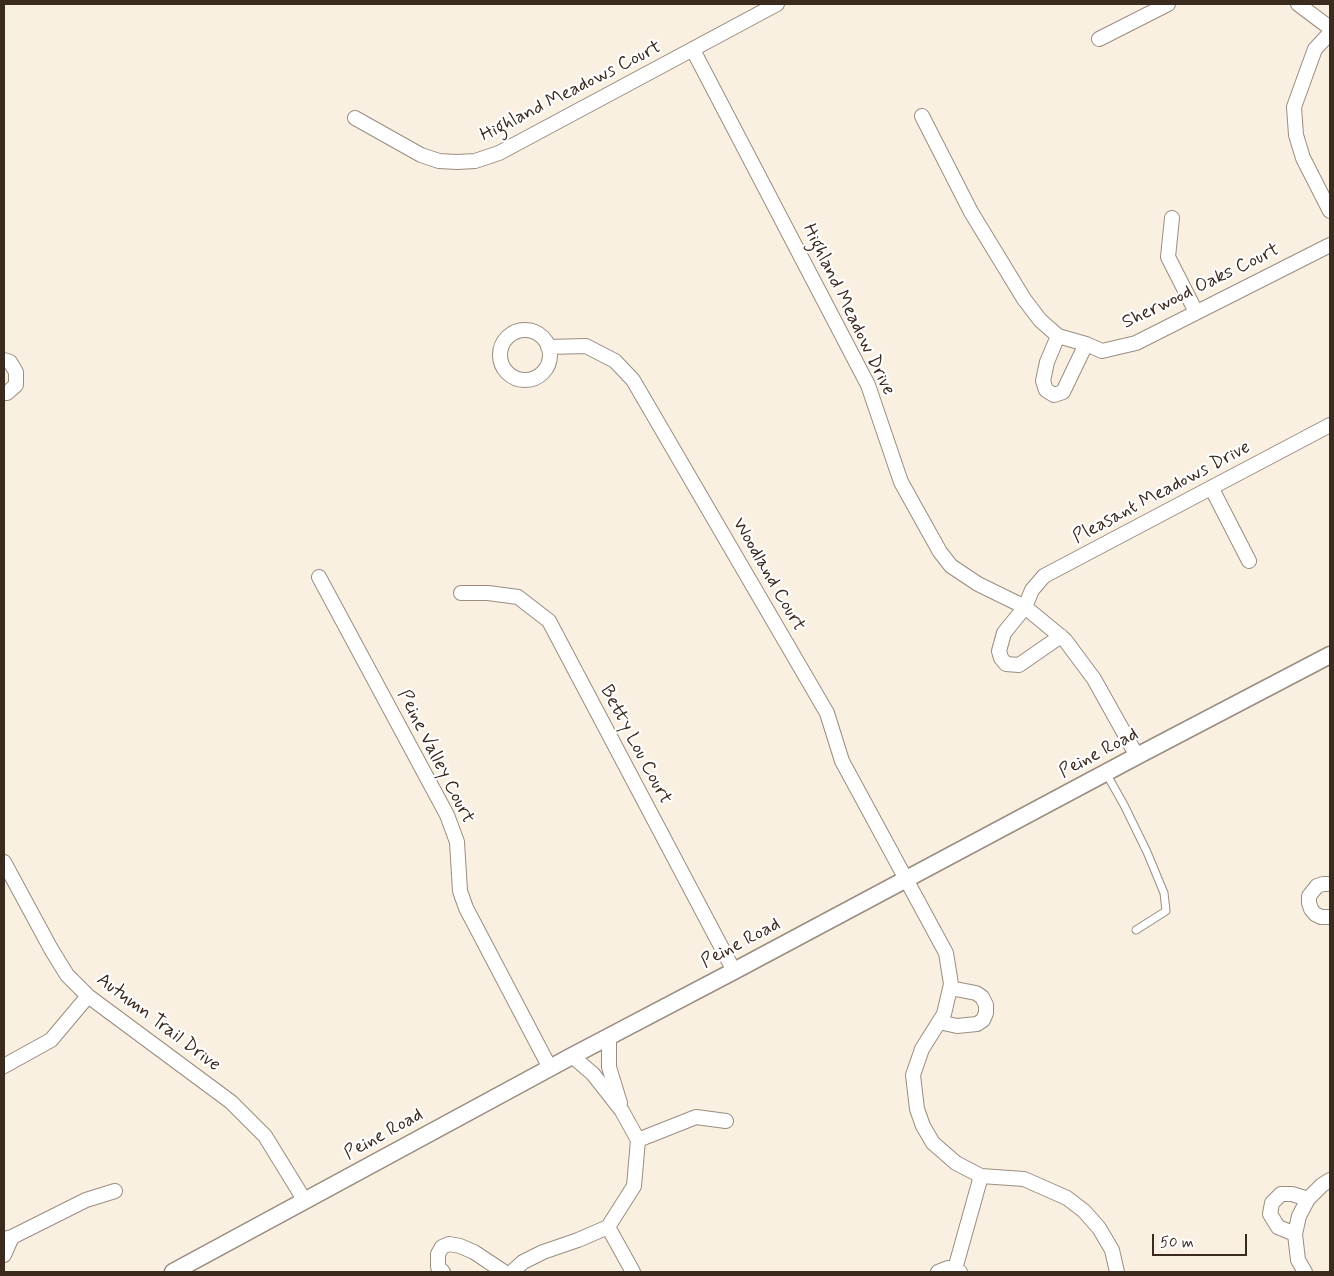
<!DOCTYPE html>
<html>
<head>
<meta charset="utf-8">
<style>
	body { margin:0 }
	#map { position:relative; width:1334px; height:1276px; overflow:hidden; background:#f9f0e2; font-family:Mynerve,sans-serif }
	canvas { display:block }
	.frame { position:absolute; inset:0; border:5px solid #3b2a1e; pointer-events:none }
	.scale { position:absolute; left:1152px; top:1234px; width:95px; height:22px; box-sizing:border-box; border:2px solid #3b2a1e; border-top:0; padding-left:6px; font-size:15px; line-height:18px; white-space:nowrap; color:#3b2a1e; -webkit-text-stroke:4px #fff; paint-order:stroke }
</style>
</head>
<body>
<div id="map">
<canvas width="1334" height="1276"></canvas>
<div class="frame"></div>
<div class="scale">50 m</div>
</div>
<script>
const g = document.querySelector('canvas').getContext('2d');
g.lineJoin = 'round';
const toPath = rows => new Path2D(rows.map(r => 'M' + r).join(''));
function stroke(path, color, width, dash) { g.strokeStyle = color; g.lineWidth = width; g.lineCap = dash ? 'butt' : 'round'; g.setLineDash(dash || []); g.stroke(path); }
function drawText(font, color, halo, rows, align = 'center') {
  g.font = font + ' Mynerve,sans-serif'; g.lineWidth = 4.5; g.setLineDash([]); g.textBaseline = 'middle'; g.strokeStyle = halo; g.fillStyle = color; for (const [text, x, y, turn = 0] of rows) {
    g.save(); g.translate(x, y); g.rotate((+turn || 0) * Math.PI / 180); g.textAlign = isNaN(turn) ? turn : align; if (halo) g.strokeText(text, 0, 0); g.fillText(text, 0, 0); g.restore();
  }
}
const service = toPath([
	[1106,773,1124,805,1147,852,1164,893,1166,911,1136,930]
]);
const minor = toPath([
	[1298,4,1330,28],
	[1330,33,1315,49,1294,107,1296,135,1303,158,1330,211],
	[1099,39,1168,4],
	[693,50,868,385,901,482,940,552,951,566,978,584,1025,607,1065,640,1094,679,1137,756],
	[922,116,971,212,1024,299,1040,320,1058,336,1086,344,1102,351,1136,343,1330,245],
	[355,118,421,155,439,161,457,162,475,161,499,153,777,4],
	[1172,218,1168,257,1196,312],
	'500 355a25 25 0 1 1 50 0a25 25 0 1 1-50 0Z',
	[1058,336,1047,362,1043,381,1046,390,1054,395,1063,392,1086,344],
	[548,347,586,346,615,361,633,380,827,713,842,761,946,953,951,984,944,1014,922,1049,913,1075,917,1109,923,1126,933,1143,956,1163,981,1176,1024,1179,1067,1198,1084,1211,1099,1228,1112,1250,1117,1272],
	[4,360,10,362,16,372,16,385,7,393,4,393],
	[1212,489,1249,561],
	[319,577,447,815,457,842,460,891,466,908,550,1068],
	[461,593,488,593,518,597,549,621,734,971],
	[1061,636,1019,665,1006,664,1001,658,999,651,1004,633,1025,607,1032,590,1044,576,1330,425],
	[4,862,51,949,67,975,88,996,231,1102,265,1136,305,1201],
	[1330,884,1323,884,1317,886,1309,896,1309,903,1311,909,1315,914,1321,917,1330,917],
	[939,1022,957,1026,977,1024,983,1020,986,1013,986,1005,982,997,976,993,950,988],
	[609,1036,609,1067,620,1103],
	[4,1066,51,1040,88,996],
	[638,1140,696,1117,726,1121],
	[608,1227,633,1272],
	[1295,1234,1278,1227,1270,1214,1272,1203,1281,1194,1292,1194,1308,1199],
	[4,1239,12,1237,86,1200,115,1191],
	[4,1255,12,1237],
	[955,1269,981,1176],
	[443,1272,438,1267,438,1254,442,1247,449,1244,460,1246,474,1252,504,1272],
	[512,1272,523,1262,543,1252,578,1240,608,1227,634,1186,638,1140,622,1111,593,1074,572,1056],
	[938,1272,948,1268,960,1272],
	[1305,1272,1298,1260,1295,1234,1299,1216,1308,1199,1322,1185,1330,1180]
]);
const tertiary = toPath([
	[173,1272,572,1056,734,971,1137,756,1330,655]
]);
stroke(service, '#9a8d80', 9);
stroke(minor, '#9a8d80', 16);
stroke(tertiary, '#9a8d80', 19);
stroke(service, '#fff', 7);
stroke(minor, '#fff', 14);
stroke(tertiary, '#fff', 16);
drawText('19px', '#3b2a1e', '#fff', [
	["Highland Meadows Court",571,92,-27],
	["Sherwood Oaks Court",1201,287,-26],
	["Highland Meadow Drive",848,310,64],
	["Pleasant Meadows Drive",1162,493,-28],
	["Woodland Court",768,575,60],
	["Betty Lou Court",635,745,62],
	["Peine Road",1099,754,-28],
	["Peine Valley Court",435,757,63],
	["Peine Road",741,944,-28],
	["Autumn Trail Drive",158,1023,37],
	["Peine Road",384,1135,-29]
]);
</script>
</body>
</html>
